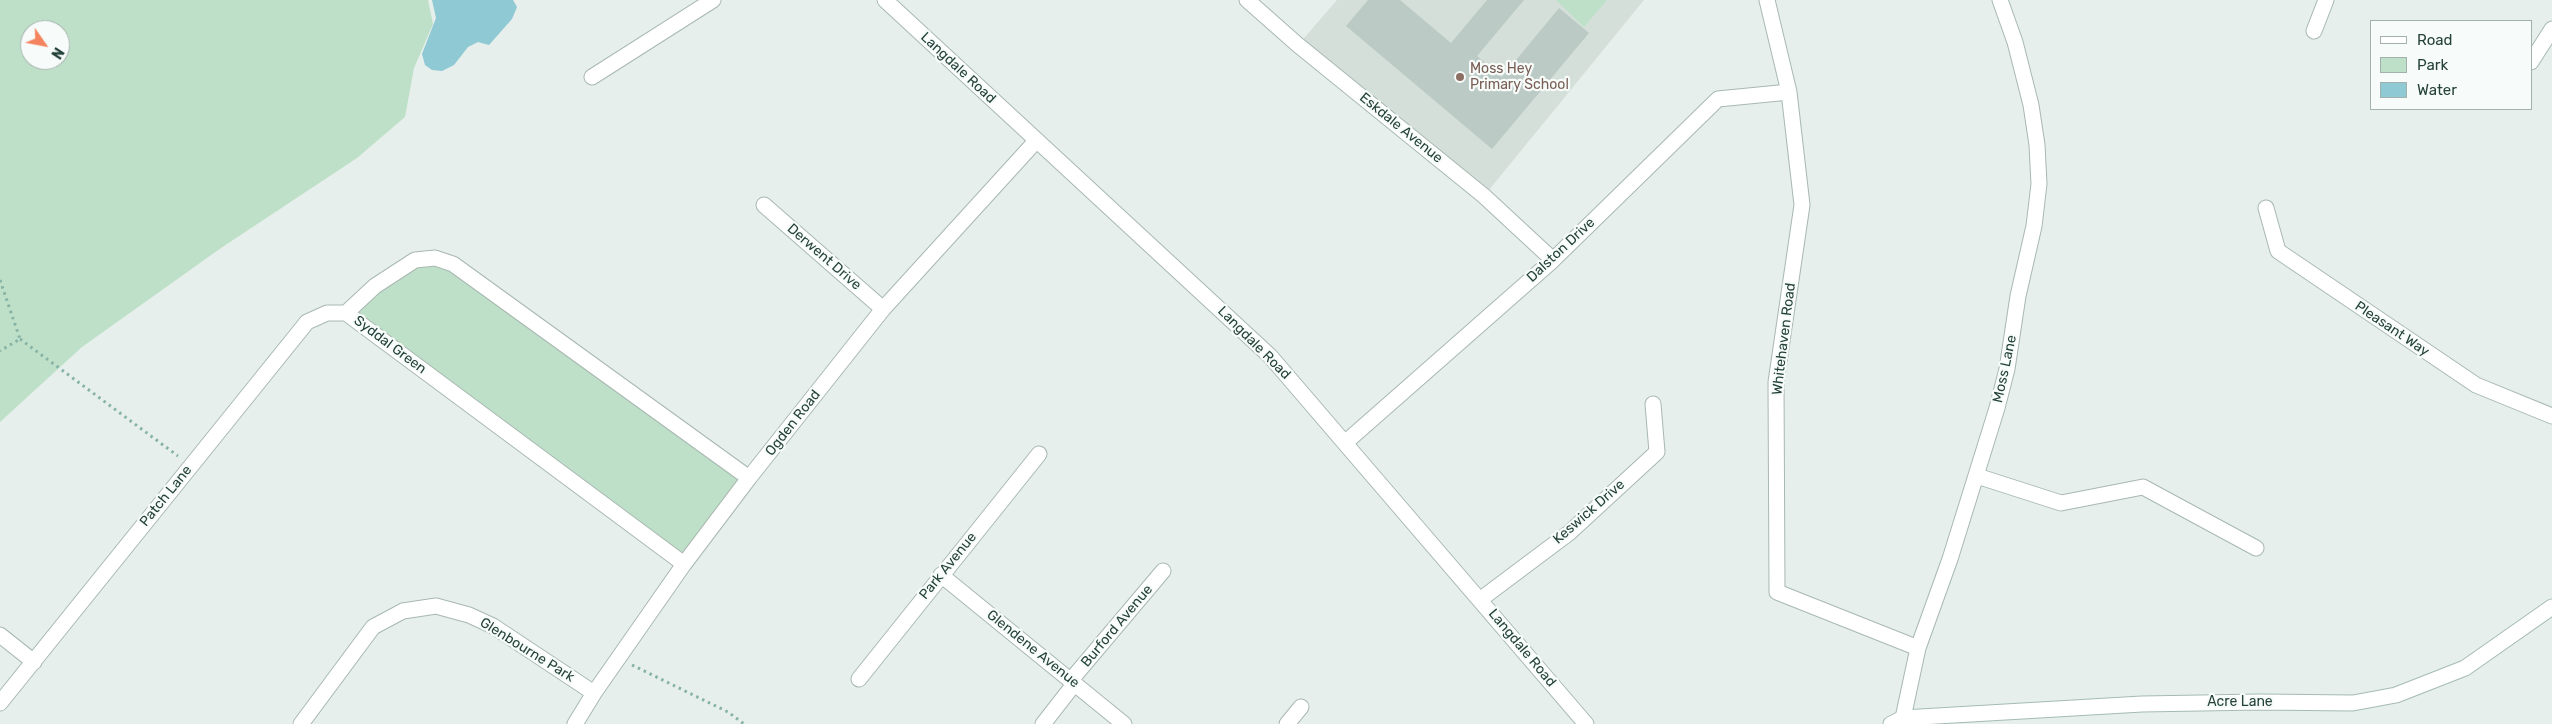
<!DOCTYPE html>
<html>
<head>
<meta charset="utf-8">
<style>
	body { margin:0 }
	#map { position:relative; width:2552px; height:724px; overflow:hidden; background:#e6efeb; font-family:Rubik,sans-serif }
	canvas { display:block }
	.legend { position:absolute; left:2370px; top:20px; width:162px; height:90px; box-sizing:border-box; background:#f7fbf9; border:1px solid #a3b1ad; margin:0; padding:6px 9px; list-style:none; font-size:15px; color:#24423a }
	.legend li { display:flex; align-items:center; gap:10px; height:25px }
	.legend b { width:25px; border:1px solid #a3b1ad }
	.north { position:absolute; left:20px; top:20px; width:50px; height:50px; box-sizing:border-box; background:#f7fbf9; border:1px solid #a3b1ad; border-radius:50%; rotate:123deg; font-size:14px; font-weight:700; line-height:20px; text-align:center; color:#24423a }
	.north::after { content:''; display:block; margin:auto; width:18px; height:22px; background:#f4845f; clip-path:polygon(50% 0,100% 100%,50% 72%,0 100%) }
</style>
</head>
<body>
<div id="map">
<canvas width="2552" height="724"></canvas>
<ul class="legend">
<li><b style="height:6px;background:#fff"></b>Road</li>
<li><b style="height:14px;background:#bfe0c8"></b>Park</li>
<li><b style="height:14px;background:#8ec9d4"></b>Water</li>
</ul>
<div class="north">N</div>
</div>
<script>
const g = document.querySelector('canvas').getContext('2d');
g.lineJoin = 'round';
function fill(path, color) { g.fillStyle = color; g.fill(path, 'evenodd'); }
const toPath = rows => new Path2D(rows.map(r => 'M' + r).join(''));
function stroke(path, color, width, dash) { g.strokeStyle = color; g.lineWidth = width; g.lineCap = dash ? 'butt' : 'round'; g.setLineDash(dash || []); g.stroke(path); }
function drawText(font, color, halo, rows, align = 'center') {
  g.font = font + ' Rubik,sans-serif'; g.lineWidth = 4.5; g.setLineDash([]); g.textBaseline = 'middle'; g.strokeStyle = halo; g.fillStyle = color; for (const [text, x, y, turn = 0] of rows) {
    g.save(); g.translate(x, y); g.rotate((+turn || 0) * Math.PI / 180); g.textAlign = isNaN(turn) ? turn : align; if (halo) g.strokeText(text, 0, 0); g.fillText(text, 0, 0); g.restore();
  }
}
fill(toPath([
	[1337,0,1644,0,1484,196,1298,45]
]), '#d4dfda');
fill(toPath([
	[0,0,428,0,433,24,414,68,405,117,357,158,221,248,82,347,0,422],
	[30,30,60,30,60,60,30,60],
	[1556,0,1607,0,1584,27],
	[435,258,749,478,684,564,346,313,375,286]
]), '#bfe0c8');
fill(toPath([
	[432,0,513,0,517,7,512,19,489,45,478,42,468,47,454,65,442,71,432,70,425,65,422,54,436,18]
]), '#8ec9d4');
fill(toPath([
	[1368,0,1400,0,1451,43,1487,0,1524,0,1477,56,1502,77,1559,8,1589,33,1492,149,1346,26]
]), '#bbcac4');
const minor = toPath([
	[885,0,1270,356,1586,724],
	[1247,0,1298,45,1484,196,1553,260],
	[1767,0,1789,92,1802,205,1776,382,1777,592,1918,648],
	[2314,31,2326,0],
	[2531,62,2552,29],
	[592,77,713,0],
	[764,205,883,309],
	[2266,208,2278,251,2476,385,2552,416],
	[1346,442,1553,260,1718,99,1789,92],
	[1977,476,2061,503,2143,487,2256,548],
	[684,564,346,313,375,286,415,260,435,258,453,264,749,478],
	[941,575,1124,724],
	[1481,599,1569,533,1657,452,1653,404],
	[0,635,34,662],
	[859,679,1039,454],
	[1071,680,1163,571],
	[0,703,307,322,327,313,346,313],
	[1903,718,1918,648,1950,559,1997,408,2007,369,2018,296,2034,226,2039,184,2037,145,2031,105,2015,42,2000,0],
	[301,724,373,627,403,611,436,606,469,615,493,626,594,693],
	[575,724,594,693,684,564,749,478,883,309,1036,141],
	[1043,724,1075,683],
	[1287,724,1301,707]
]);
const secondary = toPath([
	[1891,724,1903,718,2142,704,2260,702,2353,703,2396,695,2465,668,2552,607]
]);
stroke(minor, '#a8b8b2', 17);
stroke(secondary, '#a4bbb3', 17);
stroke(toPath([
	[0,280,20,339,0,351],
	[20,339,178,456],
	[632,665,728,712,744,724]
]), '#86b3a5', 3, [2.5, 4]);
stroke(minor, '#fff', 15);
stroke(secondary, '#fff', 15);
for (const [x, y, r, color] of [
	[1460,77,5,"#8d6e63"]
]) { const dot = new Path2D(); dot.arc(x, y, r, 0, 2 * Math.PI); g.fillStyle = color; g.fill(dot); stroke(dot, '#f7fbf9', 2); }
drawText('14px', '#24423a', '#f7fbf9', [
	["Langdale Road",958,68,43],
	["Eskdale Avenue",1401,128,39],
	["Dalston Drive",1561,250,-43],
	["Derwent Drive",824,257,41],
	["Pleasant Way",2392,329,34],
	["Whitehaven Road",1784,339,-83],
	["Langdale Road",1254,343,45],
	["Syddal Green",390,345,37],
	["Moss Lane",2005,369,-78],
	["Ogden Road",793,423,-52],
	["Patch Lane",166,496,-51],
	["Keswick Drive",1589,512,-41],
	["Park Avenue",948,566,-51],
	["Burford Avenue",1117,626,-50],
	["Langdale Road",1522,648,50],
	["Glendene Avenue",1033,649,39],
	["Glenbourne Park",527,650,32],
	["Acre Lane",2240,702]
]);
drawText('14px', '#785e54', '#f7fbf9', [
	["Moss Hey",1470,69],
	["Primary School",1470,85]
], 'left');
</script>
</body>
</html>
